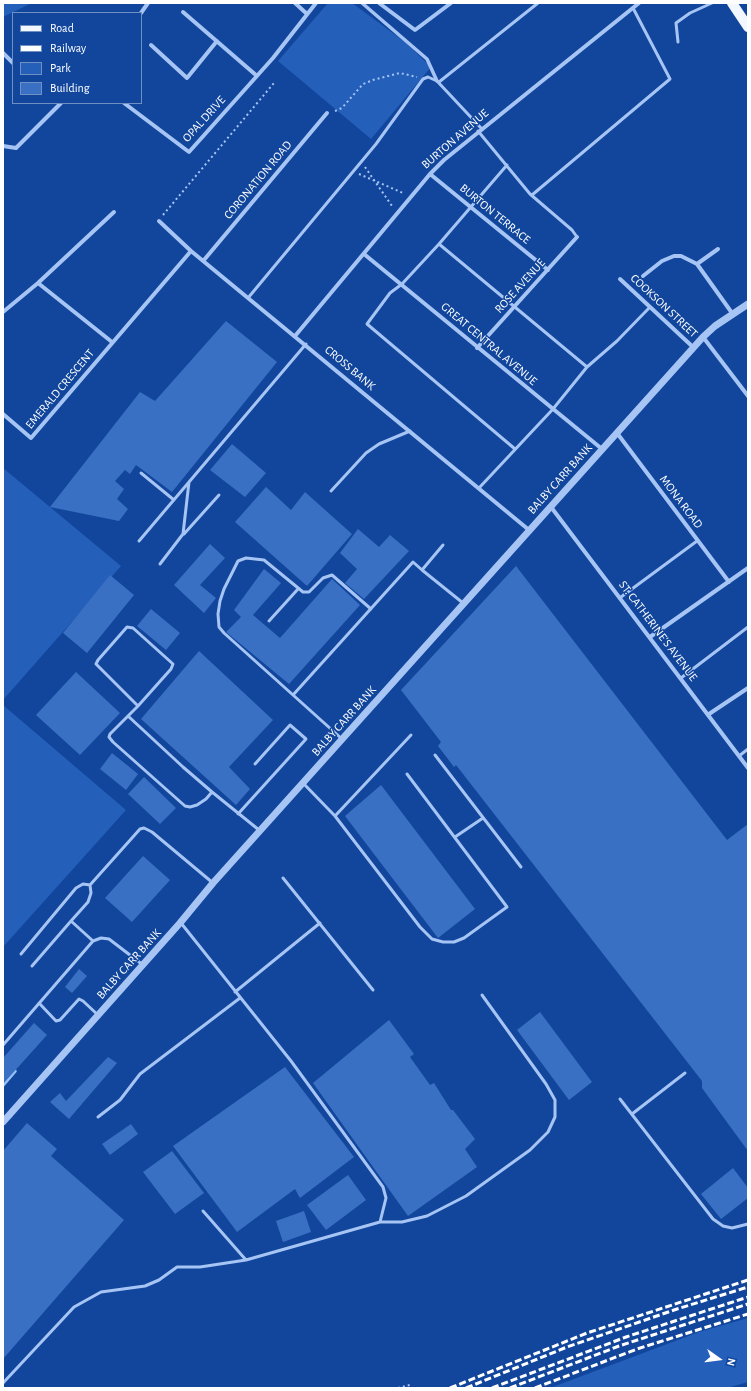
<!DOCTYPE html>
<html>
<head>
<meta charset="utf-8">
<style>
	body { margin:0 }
	#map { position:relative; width:751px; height:1391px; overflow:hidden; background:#11469c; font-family:"Alegreya Sans",sans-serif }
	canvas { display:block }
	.frame { position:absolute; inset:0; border:4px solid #fff; pointer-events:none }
	.legend { position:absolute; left:12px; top:12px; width:130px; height:92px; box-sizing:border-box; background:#11469c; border:1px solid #7090c4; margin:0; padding:5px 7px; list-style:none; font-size:12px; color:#fff }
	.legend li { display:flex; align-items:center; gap:8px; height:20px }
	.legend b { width:20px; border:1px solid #7090c4 }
	.north { position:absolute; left:699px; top:1339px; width:40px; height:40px; -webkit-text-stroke:3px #11469c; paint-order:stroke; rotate:104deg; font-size:11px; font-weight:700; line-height:16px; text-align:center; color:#fff }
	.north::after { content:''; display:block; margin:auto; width:14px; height:18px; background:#fff; clip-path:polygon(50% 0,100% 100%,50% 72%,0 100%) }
</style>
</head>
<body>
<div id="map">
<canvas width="751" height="1391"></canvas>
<div class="frame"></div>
<ul class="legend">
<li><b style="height:5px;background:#f3f7ff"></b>Road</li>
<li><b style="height:5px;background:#fff"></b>Railway</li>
<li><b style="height:11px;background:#245fba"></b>Park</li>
<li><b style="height:11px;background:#3a70c3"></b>Building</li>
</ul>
<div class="north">N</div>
</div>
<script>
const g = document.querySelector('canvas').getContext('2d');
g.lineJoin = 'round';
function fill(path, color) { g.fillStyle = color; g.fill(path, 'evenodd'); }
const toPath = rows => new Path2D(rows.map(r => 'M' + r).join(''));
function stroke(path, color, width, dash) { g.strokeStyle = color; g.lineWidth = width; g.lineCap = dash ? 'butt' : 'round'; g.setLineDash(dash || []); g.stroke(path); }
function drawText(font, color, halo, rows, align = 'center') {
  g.font = font + ' "Alegreya Sans",sans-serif'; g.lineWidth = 3; g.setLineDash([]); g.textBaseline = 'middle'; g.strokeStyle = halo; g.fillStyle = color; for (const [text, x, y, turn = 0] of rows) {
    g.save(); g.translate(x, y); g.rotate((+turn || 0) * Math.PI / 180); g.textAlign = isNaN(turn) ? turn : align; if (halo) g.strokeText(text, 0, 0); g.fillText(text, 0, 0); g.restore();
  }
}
fill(toPath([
	[3,3,32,3,3,17],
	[328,3,352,3,405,42,431,67,371,139,278,61],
	[3,468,121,566,3,700],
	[3,705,126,810,3,947],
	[748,1318,748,1382,727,1388,550,1388,699,1332]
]), '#245fba');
stroke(toPath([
	[3,1085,15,1071]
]), '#97bff8', 3.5);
fill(toPath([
	[226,321,277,362,172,492,136,465,130,474,125,470,115,481,124,489,117,499,128,509,119,521,50,507,140,392,155,401],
	[232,444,266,473,245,497,210,470],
	[266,487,291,510,305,492,352,534,307,586,235,522],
	[358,529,379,547,390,535,409,551,364,599,345,583,357,569,340,553],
	[210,544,225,558,200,585,216,598,204,613,174,585],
	[516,566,727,840,748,824,748,1151,702,1088,702,1081,456,765,454,767,438,746,441,742,401,690],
	[264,569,281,583,253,615,280,638,332,579,360,605,289,684,226,632,241,617,234,610],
	[110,575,134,595,87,653,63,633],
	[151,609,180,633,166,650,137,626],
	[199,651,273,720,229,767,250,789,236,805,141,719],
	[76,672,120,713,80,755,36,715],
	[112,753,138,774,126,790,100,769],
	[144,777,176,808,160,824,128,794],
	[381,785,475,909,438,938,345,816],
	[143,856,170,880,132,922,105,898],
	[79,969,87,976,72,993,65,987],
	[540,1012,592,1082,569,1100,517,1030],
	[389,1020,414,1054,410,1057,430,1085,434,1083,451,1110,453,1110,475,1139,465,1149,477,1167,408,1216,313,1083],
	[34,1023,47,1035,3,1084,3,1058],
	[108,1057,117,1063,69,1119,50,1102,60,1093,66,1101],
	[285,1067,354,1157,300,1198,295,1189,237,1232,173,1146],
	[27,1123,57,1149,51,1156,124,1220,3,1359,3,1151],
	[131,1124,138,1134,110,1155,102,1144],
	[172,1151,204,1193,175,1214,143,1172],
	[733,1168,748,1188,748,1198,721,1219,701,1194],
	[348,1175,366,1200,326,1230,307,1205],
	[304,1211,311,1232,283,1242,276,1221]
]), '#3a70c3');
stroke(toPath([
	[335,111,342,108,363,84,373,80,400,73,417,77],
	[365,167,392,206],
	[359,174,403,193],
	[163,215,274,83],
	[398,1388,410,1385]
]), '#a6c5f4', 2, [2, 3]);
stroke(toPath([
	[678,42,676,23,690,13,712,3],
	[439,82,538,3],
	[478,131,530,194,572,230,577,237],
	[507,165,439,244,402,284,390,293,367,324,515,449],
	[532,195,670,79,633,8],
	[439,244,587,367],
	[248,298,376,144,423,79,428,77,437,81,481,128],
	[141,473,174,500],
	[479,488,553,409,587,367,617,341,650,307],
	[331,491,366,453,379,444,410,431],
	[184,534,219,495],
	[139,541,306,344],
	[443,545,422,570,463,603],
	[160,564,183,534,189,482],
	[621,597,697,541],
	[269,621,298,589],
	[681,678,748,627],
	[293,695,224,633,219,627,218,614,220,601,224,589,238,561,246,558,264,560,303,592,309,592,323,578,332,575,371,609],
	[128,716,110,734,109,737,113,742,185,806,190,807,197,805,206,799,212,792,183,767,128,716,138,706,171,669,173,664,133,628,127,627,98,660,96,664,138,706],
	[342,739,293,695,413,562,422,570],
	[435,755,521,867],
	[739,756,748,749],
	[303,783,335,816,411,735],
	[212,792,259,830],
	[238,814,306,739,290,725,255,764],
	[335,816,420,927,432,939,443,942,454,942,464,938,507,907,407,774],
	[455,837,483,818],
	[283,878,373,990],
	[71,921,88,902,91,893,90,885,140,829,144,828,152,832,213,883],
	[181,923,291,1061,383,1187,386,1198,380,1222],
	[21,954,76,888,83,884,90,885],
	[32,966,71,921,93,941],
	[235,992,320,923],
	[39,1003,56,1021,60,1020,79,999,83,1001,98,1015],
	[3,1045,93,941,101,938,109,939,143,965],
	[620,1099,713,1219,723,1226,732,1228,748,1224],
	[632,1114,685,1073],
	[98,1117,120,1100,140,1074,240,998],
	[203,1211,246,1260],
	[3,1383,74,1307,101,1292,145,1286,159,1280,177,1267,200,1267,246,1260,380,1222,402,1222,427,1216,466,1196,530,1150,548,1132,555,1117,555,1100,546,1084,482,995]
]), '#a6c5f4', 3);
stroke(toPath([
	[362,3,427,59,437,81]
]), '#a6c5f4', 3.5);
stroke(toPath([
	[295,3,307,14],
	[379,3,415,30,451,3],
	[183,12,257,76],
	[141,13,148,3],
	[151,45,187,78,217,41],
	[3,53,13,63],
	[124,103,189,152,273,58,316,3],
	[3,146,16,148,61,103],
	[430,174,548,270],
	[159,221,191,251,529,530],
	[364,254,602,449],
	[204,260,327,113],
	[697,264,732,313],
	[643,276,662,261,674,256,681,256,697,264,718,249],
	[620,279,694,348],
	[38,283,112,342],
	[3,312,38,283,114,212],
	[295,336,430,174,444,160,639,3],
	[703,337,748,396],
	[477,348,577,237],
	[3,414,31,438,191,251],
	[617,433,729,582],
	[551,507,748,768],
	[650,637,748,568],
	[709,714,748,688]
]), '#a6c5f4', 4);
stroke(toPath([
	[3,1122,180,923,213,883,703,337,715,326,748,304]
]), '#a6c5f4', 7);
stroke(toPath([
	[732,3,748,27]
]), '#f3f7ff', 10);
stroke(toPath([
	[450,1388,587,1333,748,1280],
	[466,1388,567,1347,677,1309,748,1287],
	[492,1388,626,1337,748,1297],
	[510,1388,619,1346,748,1304],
	[535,1388,637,1349,748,1314]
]), '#fff', 3, [7, 3]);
drawText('12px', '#fff', '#11469c', [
	["OPAL DRIVE",204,119,-48],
	["BURTON AVENUE",455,139,-41],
	["CORONATION ROAD",258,180,-50],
	["BURTON TERRACE",495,214,39],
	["ROSE AVENUE",520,286,-48],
	["COOKSON STREET",664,306,43],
	["GREAT CENTRAL AVENUE",489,344,40],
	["CROSS BANK",350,368,40],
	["EMERALD CRESCENT",60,389,-50],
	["BALBY CARR BANK",560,479,-48],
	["MONA ROAD",681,502,53],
	["ST. CATHERINE'S AVENUE",658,631,53],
	["BALBY CARR BANK",344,721,-48],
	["BALBY CARR BANK",129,964,-48]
]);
</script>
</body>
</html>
